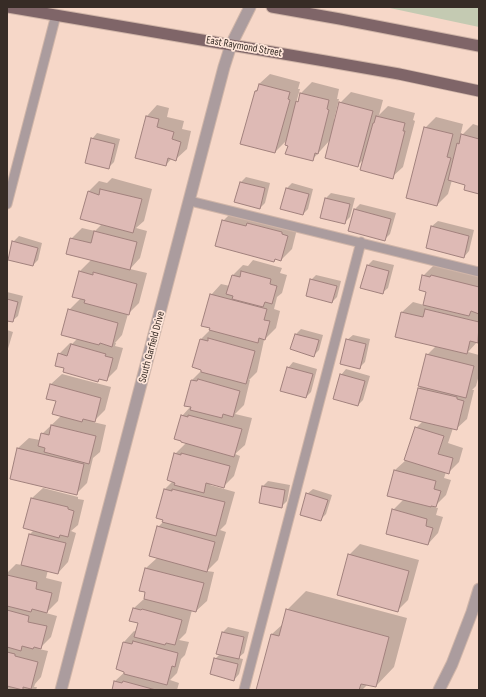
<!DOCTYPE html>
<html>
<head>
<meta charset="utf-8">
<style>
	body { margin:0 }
	#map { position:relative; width:486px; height:697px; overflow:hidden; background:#f6d7c8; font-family:"Sofia Sans Condensed",sans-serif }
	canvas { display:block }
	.frame { position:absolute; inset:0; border:8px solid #372c26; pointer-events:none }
</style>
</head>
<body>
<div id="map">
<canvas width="486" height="697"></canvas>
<div class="frame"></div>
</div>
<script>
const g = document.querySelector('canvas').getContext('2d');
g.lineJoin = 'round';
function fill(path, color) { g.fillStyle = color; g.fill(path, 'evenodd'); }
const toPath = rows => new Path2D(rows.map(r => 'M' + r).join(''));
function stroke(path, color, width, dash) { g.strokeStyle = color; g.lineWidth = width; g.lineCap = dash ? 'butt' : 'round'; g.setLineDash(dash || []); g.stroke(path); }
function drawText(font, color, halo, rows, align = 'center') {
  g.font = font + ' "Sofia Sans Condensed",sans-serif'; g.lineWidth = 3.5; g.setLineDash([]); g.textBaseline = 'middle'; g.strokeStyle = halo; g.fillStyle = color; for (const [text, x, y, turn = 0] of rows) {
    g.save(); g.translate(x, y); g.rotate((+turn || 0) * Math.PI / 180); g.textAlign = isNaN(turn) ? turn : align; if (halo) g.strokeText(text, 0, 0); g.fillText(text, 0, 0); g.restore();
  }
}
fill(toPath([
	[385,7,479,7,479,27]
]), '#c4cab2');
fill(toPath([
	[270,74,300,82,298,89,300,89,296,103,300,99,301,93,312,82,339,89,337,99,339,99,334,120,336,120,340,103,351,92,383,100,379,115,388,106,415,113,413,120,415,121,403,167,392,177,364,159,358,165,330,140,312,160,289,145,288,139,275,152,255,91,258,89,259,84],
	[157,105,169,108,167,117,184,121,182,129,191,131,187,149,176,159,172,158,166,165,136,157,147,116],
	[436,117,463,124,460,137,473,124,479,126,479,193,466,184,452,180,448,194,437,205,425,128],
	[97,133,120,139,114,162,108,168,92,139],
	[246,177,270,183,265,203,260,208,235,202,241,182],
	[112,178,152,189,144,221,136,228,147,231,140,258,130,269,147,273,139,303,128,314,122,335,115,343,116,343,115,346,123,348,117,369,106,380,101,378,98,381,65,368,59,354,70,343,72,344,78,338,69,310,81,298,80,271,92,259,71,239,82,228,95,231,102,224,88,192,99,181,107,183],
	[292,183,313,189,308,209,303,214,281,208,287,188],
	[331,193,355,198,350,217,344,223,326,198],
	[360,204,396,213,390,234,385,239,349,230,355,209],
	[234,210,255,216,258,213,292,222,298,225,292,249,281,260,276,259,274,261,223,221],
	[438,221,474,230,469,251,464,257,432,226],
	[19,236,42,243,38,260,33,265,13,242],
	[253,260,282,268,280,273,287,275,282,293,277,297,274,309,280,311,276,328,264,340,257,372,249,380,250,380,244,405,235,414,252,418,245,445,235,454,240,456,234,476,223,487,212,483,210,485,235,492,226,524,220,530,226,532,218,560,207,571,214,572,207,601,196,611,192,610,186,633,179,640,189,642,185,655,181,659,177,673,170,680,179,683,177,690,113,690,115,681,126,671,124,642,134,631,137,632,139,623,134,608,145,598,146,568,157,558,158,527,164,521,165,489,173,481,175,454,186,443,182,416,191,406,192,380,203,369,201,339,210,330,211,295,221,284,230,286,233,275,243,265,248,266],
	[373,260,394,265,388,288,382,293,368,265],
	[434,265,479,274,479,340,468,352,479,355,479,375,476,386,472,390,474,390,467,419,456,429,453,428,448,443,463,448,459,462,448,473,446,472,444,478,451,480,446,495,434,507,438,508,436,515,443,517,438,533,428,544,393,510,404,499,395,470,406,460,416,428,423,421,412,418,419,388,421,386,427,355,436,346,402,312,413,302,424,305,427,291,423,276],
	[316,275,341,281,337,297,332,302,311,280],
	[7,292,23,296,18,316,12,321,7,320],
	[301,329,323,335,319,350,314,355,296,334],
	[7,330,13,332,7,352],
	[353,335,370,339,365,362,359,368,347,340],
	[293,362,317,369,311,392,306,397,288,368],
	[346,369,370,376,363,400,358,405,341,375],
	[62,374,111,387,105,410,93,422,106,425,100,452,93,458,87,483,76,494,11,478,18,448,29,438,40,440,42,434,62,415,51,384],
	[268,481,290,485,287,501,281,507,260,503,263,486],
	[43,488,78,497,78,499,84,500,78,525,71,531,76,533,68,562,58,573,48,570,46,578,62,582,58,601,46,613,57,616,51,637,39,649,48,651,41,677,35,684,34,687,37,687,36,690,7,690,7,573,16,564,22,565,30,534,34,530,32,498],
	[313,489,332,495,326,514,321,519,307,494],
	[360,544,419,560,408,600,397,611,349,555],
	[306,591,407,618,394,667,376,686,368,684,362,690,257,690,272,634,284,623,287,610],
	[228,627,249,632,244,653,238,658,243,659,239,674,234,680,215,659,220,654,223,632]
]), '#0003');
const building = toPath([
	[259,84,290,92,288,99,290,100,275,153,240,144,255,91,257,91,259,84],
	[300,93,329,100,327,109,329,110,318,154,315,153,313,161,285,154,288,146,285,145,296,101,298,102,300,93],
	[339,102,373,111,358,167,325,158,339,102],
	[146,116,159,119,157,127,174,132,172,139,181,142,176,161,168,158,166,166,135,158,146,116],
	[376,116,405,123,403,131,405,131,393,179,360,170,373,123,374,123,376,116],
	[424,127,453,134,447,157,451,158,437,206,406,198,424,127],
	[461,134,479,139,479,194,464,190,465,185,448,180,457,143,459,144,461,134],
	[91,138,115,144,109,169,85,163,91,138],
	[240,182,265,188,260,209,234,202,240,182],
	[286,188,309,194,303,215,280,209,286,188],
	[100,189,142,199,133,233,80,219,88,191,99,195,100,189],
	[325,198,350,204,345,224,320,218,325,198],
	[354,209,391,219,385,241,348,231,354,209],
	[222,220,246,226,247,223,282,232,282,234,288,236,281,261,275,259,274,262,215,246,222,220],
	[431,226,469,236,464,258,426,248,431,226],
	[94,231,137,242,130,270,66,254,70,238,91,243,94,231],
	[12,241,38,248,33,266,8,260,12,241],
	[367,265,389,271,383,294,360,288,367,265],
	[79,271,93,275,93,272,137,284,129,315,84,303,85,300,72,297,79,271],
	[241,271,271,279,270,284,277,286,272,304,265,302,263,307,232,299,233,296,226,294,232,275,240,277,241,271],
	[422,275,430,277,431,275,479,287,479,314,471,311,469,316,423,305,426,292,419,290,422,275],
	[310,279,337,286,332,303,306,296,310,279],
	[210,294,267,309,264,320,270,321,265,340,259,338,258,343,209,330,210,328,201,326,210,294],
	[7,299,18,302,13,322,7,321,7,299],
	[68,309,118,323,112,347,100,343,99,345,61,335,68,309],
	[425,309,479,322,478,343,470,341,467,354,395,337,401,312,423,317,425,309],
	[295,334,319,340,314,357,290,349,295,334],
	[208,338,255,351,246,384,201,372,201,370,192,367,200,339,208,341,208,338],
	[346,339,366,344,360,369,340,364,346,339],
	[71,344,106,354,105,356,113,358,107,381,99,379,98,382,63,372,64,368,55,366,58,353,67,356,71,344],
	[426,354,474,366,466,398,418,386,426,354],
	[287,367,313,374,306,398,280,391,287,367],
	[340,374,365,381,358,406,333,399,340,374],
	[198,379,240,391,233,417,223,414,222,418,190,410,191,407,184,406,191,380,197,381,198,379],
	[50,384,101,398,95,422,83,419,82,422,52,414,56,401,46,399,50,384],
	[418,388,457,397,457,399,464,401,457,430,410,419,418,388],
	[181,415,188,417,188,415,242,429,234,457,181,442,181,441,174,439,181,415],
	[51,425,96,436,89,464,44,452,45,448,38,446,41,433,49,435,51,425],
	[415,427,444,436,438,454,453,458,449,474,404,460,415,427],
	[17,448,84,464,77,495,10,479,17,448],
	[174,453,181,455,181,453,230,466,224,488,206,483,204,493,174,485,175,483,167,480,174,453],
	[394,470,436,481,434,489,441,491,436,507,431,506,431,507,387,496,394,470],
	[262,486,285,490,282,508,259,503,262,486],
	[164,489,172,491,172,489,225,502,216,536,162,522,163,520,156,518,164,489],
	[306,493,328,500,321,521,300,515,306,493],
	[31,498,68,507,68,509,74,511,68,537,60,535,59,538,23,528,31,498],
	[392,509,427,519,426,526,433,528,428,545,386,534,392,509],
	[157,526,215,542,207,572,149,556,157,526],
	[29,534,66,543,58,574,21,565,29,534],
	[348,554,409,571,398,612,337,595,348,554],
	[145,568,204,583,196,612,144,599,145,592,139,591,145,568],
	[7,575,37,582,36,589,52,593,47,613,32,609,31,612,7,606,7,575],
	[133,608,141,610,142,609,182,620,175,645,166,643,165,645,134,637,138,623,129,621,133,608],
	[286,609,389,637,376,687,361,684,359,690,256,690,271,634,279,636,286,609],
	[7,610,29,616,28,622,47,626,41,649,34,647,33,649,22,646,21,651,7,647,7,610],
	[222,632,244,637,239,659,216,654,222,632],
	[133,641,178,653,175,667,172,666,167,685,124,674,124,672,116,669,123,642,132,644,133,641],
	[7,652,15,654,15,656,38,662,31,689,23,687,23,690,7,686,7,652],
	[214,658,238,664,234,681,210,674,214,658],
	[114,681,122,683,123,681,156,690,112,690,114,681]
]);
fill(building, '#debab5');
stroke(building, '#a1817d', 1);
const service = toPath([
	[190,201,479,272],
	[7,204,56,15],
	[244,690,361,242]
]);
const minor = toPath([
	[61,690,224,67,231,45,250,7],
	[439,690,452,664,472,612,479,589]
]);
const primary = toPath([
	[8,7,325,61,399,74,479,91],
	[272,7,340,19,479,46]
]);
stroke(service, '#d0b5a8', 11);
stroke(minor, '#d0b5a8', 13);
stroke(primary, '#d0b5a8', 13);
stroke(service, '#ab9c9e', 9);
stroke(minor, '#ab9c9e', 11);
stroke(primary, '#7f6568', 11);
drawText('11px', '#372c26', '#ffe6d9', [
	["East Raymond Street",244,47,10],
	["South Garfield Drive",152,347,-75]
]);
</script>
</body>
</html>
